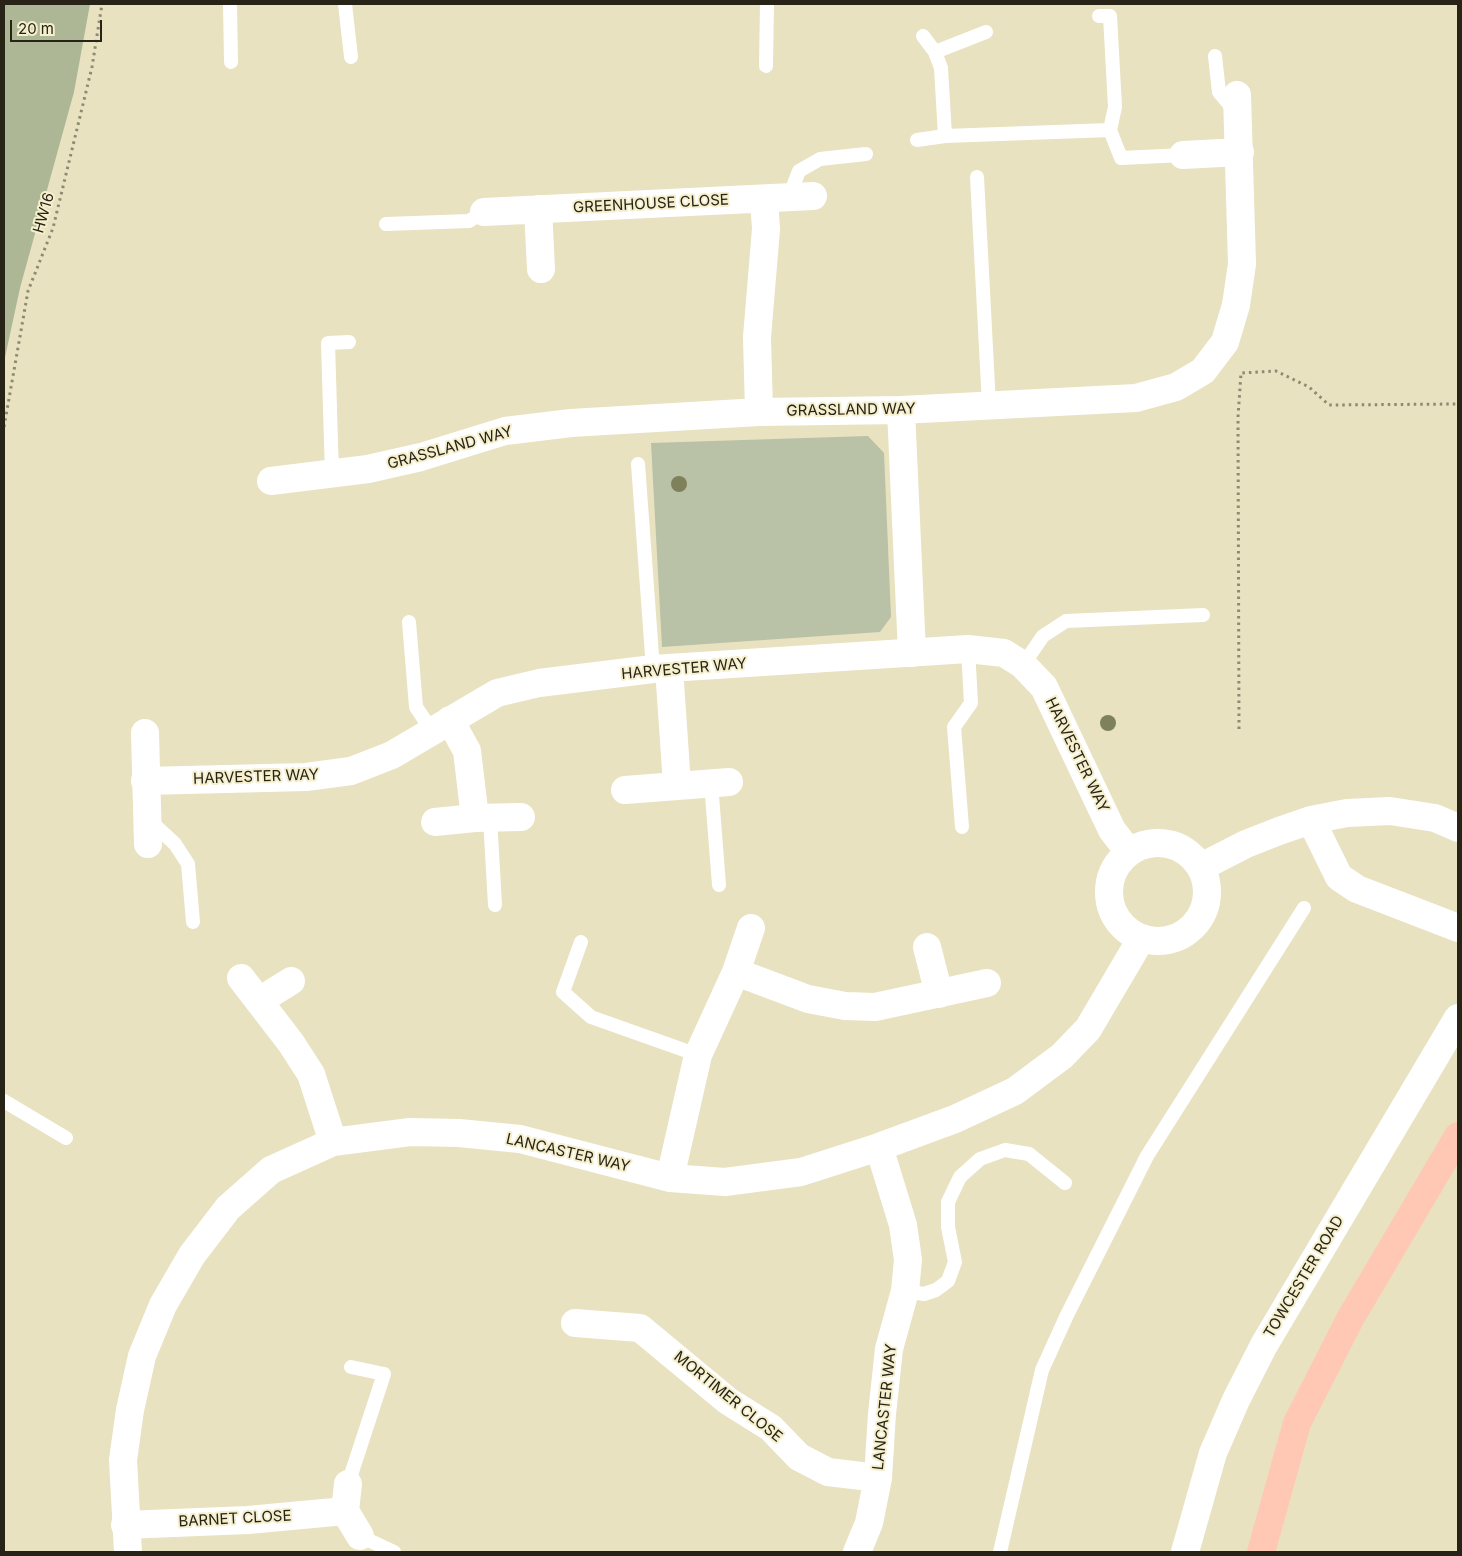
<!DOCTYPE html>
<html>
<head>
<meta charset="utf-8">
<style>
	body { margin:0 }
	#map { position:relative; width:1462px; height:1556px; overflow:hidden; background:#e8e2c0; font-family:Inter,sans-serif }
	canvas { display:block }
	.frame { position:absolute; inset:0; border:5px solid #272417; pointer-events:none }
	.scale { position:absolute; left:10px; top:20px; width:92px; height:22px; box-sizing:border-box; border:2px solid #272417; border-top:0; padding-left:6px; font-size:15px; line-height:18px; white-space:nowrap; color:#272417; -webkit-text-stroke:4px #f5efcd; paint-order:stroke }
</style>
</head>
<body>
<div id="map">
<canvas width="1462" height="1556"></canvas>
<div class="frame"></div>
<div class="scale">20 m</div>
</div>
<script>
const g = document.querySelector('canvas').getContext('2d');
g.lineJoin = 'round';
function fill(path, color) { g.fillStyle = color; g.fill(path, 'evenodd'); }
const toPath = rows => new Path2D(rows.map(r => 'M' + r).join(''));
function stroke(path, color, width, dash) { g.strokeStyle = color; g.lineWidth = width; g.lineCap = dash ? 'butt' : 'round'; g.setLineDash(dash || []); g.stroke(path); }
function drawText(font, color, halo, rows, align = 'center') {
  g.font = font + ' Inter,sans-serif'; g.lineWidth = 4; g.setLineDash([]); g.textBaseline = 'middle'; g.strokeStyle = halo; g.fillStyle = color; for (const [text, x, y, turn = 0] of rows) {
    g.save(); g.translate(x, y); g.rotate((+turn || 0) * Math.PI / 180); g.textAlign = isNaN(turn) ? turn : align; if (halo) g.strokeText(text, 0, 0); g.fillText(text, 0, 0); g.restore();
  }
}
fill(toPath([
	[868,436,884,453,891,617,880,632,662,647,651,443]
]), '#b9c1a6');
fill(toPath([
	[4,4,90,4,74,92,20,288,4,362]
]), '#adb796');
stroke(toPath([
	[4,427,28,291,53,228,92,67,102,4],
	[1239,729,1238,417,1241,373,1276,371,1309,387,1329,405,1458,404]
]), '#8e8971', 3, [2.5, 4]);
stroke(toPath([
	[230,4,231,62],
	[345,4,351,57],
	[1099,16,1110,16,1115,107,1110,130],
	[923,36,935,52,941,68,945,136,1110,130,1121,158,1183,155],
	[935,52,986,32],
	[1215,56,1219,92,1234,110],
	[766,66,767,4],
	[917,140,945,136],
	[977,177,989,405],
	[789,197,799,171,820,159,866,154],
	[386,224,469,221,484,212],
	[638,464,653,669],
	[332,474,328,343,349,342],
	[409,622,416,707,432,731],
	[1023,665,1043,636,1066,621,1203,615],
	[711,783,719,885],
	[147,818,175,844,188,864,193,922],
	[490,818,495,905],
	[962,827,954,727,971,703,968,649],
	[581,942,563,992,591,1017,698,1055],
	[4,1101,66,1138],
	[905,1291,924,1294,936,1290,948,1281,955,1262,948,1227,948,1202,960,1177,980,1159,1005,1150,1029,1154,1065,1183],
	[348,1484,384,1374,351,1367],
	[360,1536,394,1552],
	[1000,1552,1042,1370,1067,1315,1147,1156,1304,908]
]), '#fff', 14);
stroke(toPath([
	[1183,155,1240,152],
	[538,209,541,269],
	[484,212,813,196],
	[901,410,912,653],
	[759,412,757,337,766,229,764,199],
	[271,481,368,469,421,457,505,431,571,423,759,412,901,410,1136,398,1176,387,1203,371,1225,342,1236,305,1242,264,1237,95],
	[669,668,677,785],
	[450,720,467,751,475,818],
	[145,733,148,844],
	[145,781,306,777,351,771,392,755,497,693,539,683,653,669,968,649,1004,653,1023,665,1044,687,1112,830,1129,852],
	[625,790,729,782],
	[1311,820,1339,877,1357,889,1458,928],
	[435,822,475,818,521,817],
	'1109 892a49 49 0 1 1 98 0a49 49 0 1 1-98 0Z',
	[1201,867,1246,844,1279,831,1311,820,1347,813,1390,811,1435,818,1458,828],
	[927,947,939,994],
	[736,972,751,928],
	[241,978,291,1043,311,1074,333,1142],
	[259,1001,291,981],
	[879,1147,955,1119,1015,1091,1062,1056,1088,1029,1141,939],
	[670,1178,698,1055,736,972,808,999,845,1006,875,1007,987,983],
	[575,1323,640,1328,728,1401,771,1428,799,1457,828,1472,878,1478],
	[348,1484,345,1511,360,1536],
	[125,1525,248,1520,345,1511],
	[128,1552,123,1460,130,1410,142,1356,163,1305,192,1255,228,1208,271,1170,333,1142,410,1132,459,1133,520,1139,670,1178,725,1182,801,1172,879,1147,903,1225,908,1260,905,1291,889,1349,882,1414,878,1478,869,1523,857,1552],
	[1185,1552,1213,1453,1236,1400,1264,1345,1458,1018]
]), '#fff', 28);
stroke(toPath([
	[1261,1552,1297,1423,1350,1319,1458,1136]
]), '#fec8b5', 28);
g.fillStyle = '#7e815b';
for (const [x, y] of [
	[679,484],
	[1108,723]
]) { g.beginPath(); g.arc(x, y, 8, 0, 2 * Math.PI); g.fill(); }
drawText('15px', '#272417', '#f5efcd', [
	["GREENHOUSE CLOSE",651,204,-3],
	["HW16",44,213,-74],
	["GRASSLAND WAY",851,410,-1],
	["GRASSLAND WAY",450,448,-15],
	["HARVESTER WAY",684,669,-5],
	["HARVESTER WAY",1077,755,64],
	["HARVESTER WAY",256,777,-2],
	["LANCASTER WAY",568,1153,13],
	["TOWCESTER ROAD",1304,1277,-59],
	["MORTIMER CLOSE",728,1397,39],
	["LANCASTER WAY",885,1407,-84],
	["BARNET CLOSE",235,1519,-3]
]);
</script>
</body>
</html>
